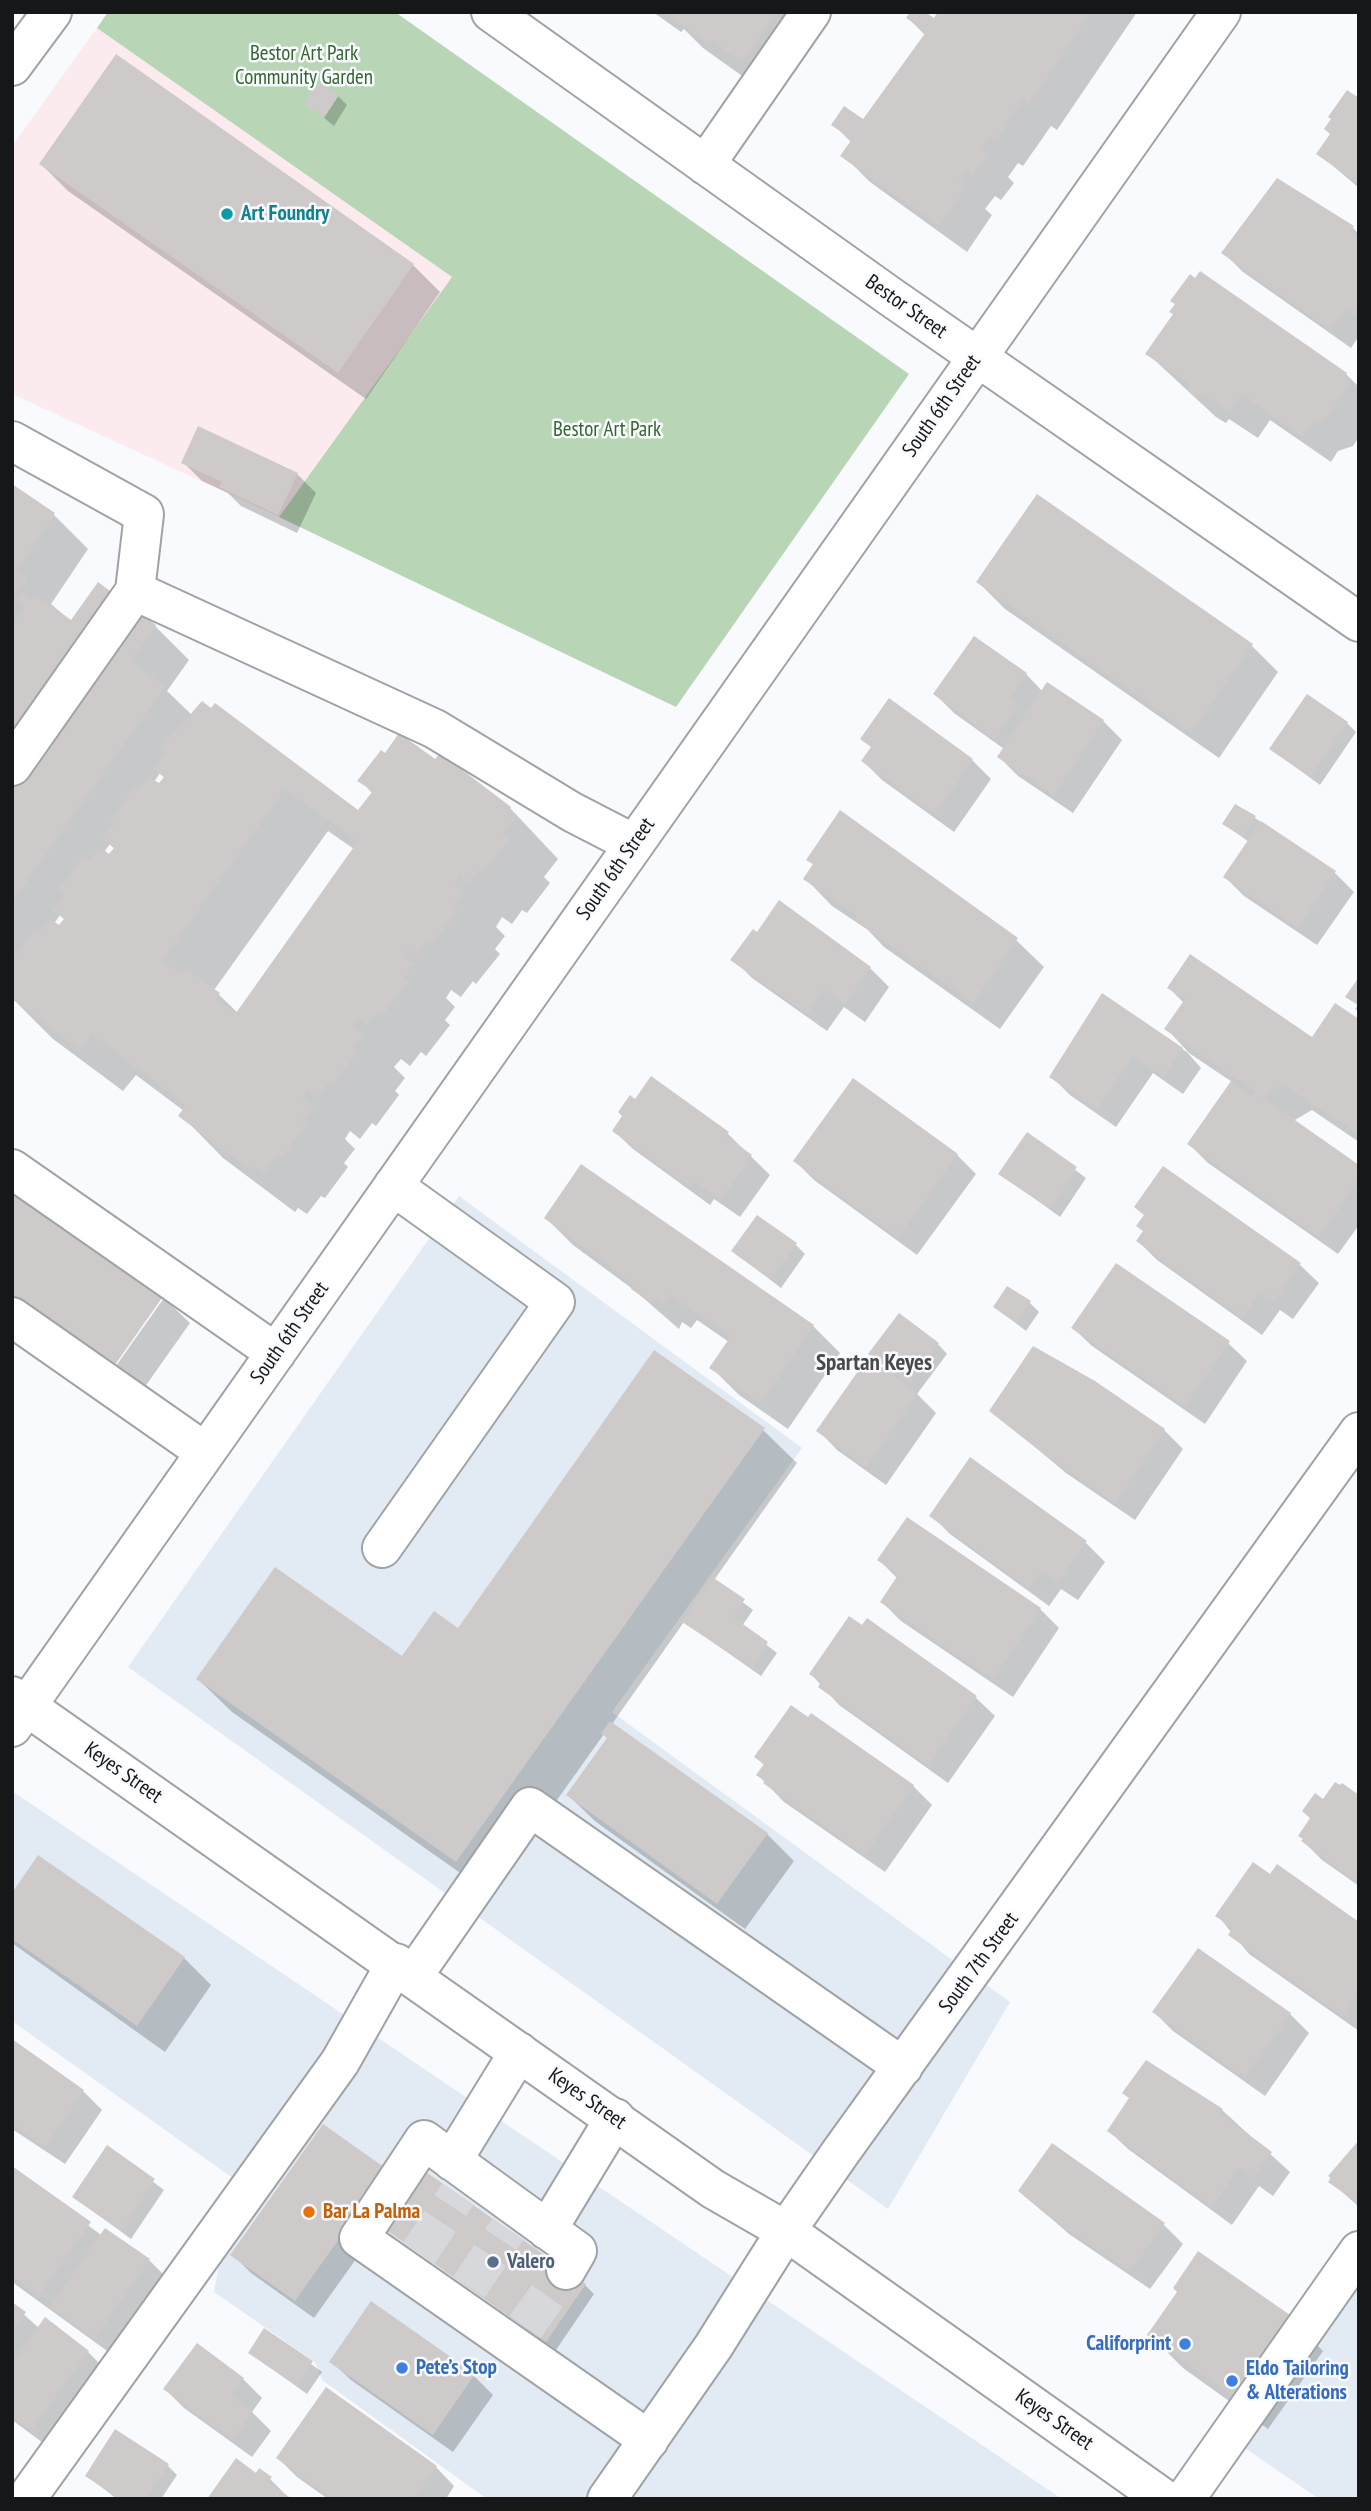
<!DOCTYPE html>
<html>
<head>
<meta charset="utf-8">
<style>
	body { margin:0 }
	#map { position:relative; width:1371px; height:2511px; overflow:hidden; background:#f8fafd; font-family:"PT Sans Narrow",sans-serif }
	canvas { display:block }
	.frame { position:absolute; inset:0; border:14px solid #161718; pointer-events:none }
</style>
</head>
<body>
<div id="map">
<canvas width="1371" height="2511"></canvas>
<div class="frame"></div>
</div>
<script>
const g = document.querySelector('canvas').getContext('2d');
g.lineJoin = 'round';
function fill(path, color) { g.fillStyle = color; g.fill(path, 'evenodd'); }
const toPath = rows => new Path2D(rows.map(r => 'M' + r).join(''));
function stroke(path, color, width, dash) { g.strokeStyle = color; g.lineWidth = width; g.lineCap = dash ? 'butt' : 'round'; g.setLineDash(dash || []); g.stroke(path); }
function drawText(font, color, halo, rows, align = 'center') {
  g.font = font + ' "PT Sans Narrow",sans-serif'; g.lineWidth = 5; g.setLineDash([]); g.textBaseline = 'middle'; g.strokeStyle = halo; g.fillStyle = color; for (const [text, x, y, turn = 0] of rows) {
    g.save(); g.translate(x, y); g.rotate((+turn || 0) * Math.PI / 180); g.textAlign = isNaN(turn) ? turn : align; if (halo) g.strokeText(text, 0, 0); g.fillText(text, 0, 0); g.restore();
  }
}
fill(toPath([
	[459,1196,802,1448,612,1712,1010,2002,888,2209,128,1667],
	[12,1791,1062,2499,487,2499,322,2380,315,2362,214,2292,234,2179,12,2021],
	[1359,2227,1359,2499,1319,2499,1219,2430]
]), '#e2ebf3');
fill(toPath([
	[97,28,452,277,279,517,12,394,12,146]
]), '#fbebef');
fill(toPath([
	[108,12,395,12,909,374,676,707,279,517,452,277,97,28]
]), '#b8d6b5');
fill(toPath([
	[653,12,834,12,776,94,745,78,703,48,684,29,681,32],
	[940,12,1137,12,1057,130,1051,126,1023,166,1018,163,1008,177,1014,183,1001,200,995,196,985,209,992,215,967,252,870,182,843,155,852,143,833,124,864,122,926,36,908,18,934,21],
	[116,56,413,265,440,292,366,399,68,191,41,164],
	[338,96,347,105,334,126,306,103],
	[1359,100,1359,188,1319,154],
	[1352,227,1359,234,1359,336,1351,348,1243,272,1224,253],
	[1148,354,1346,374,1359,387,1359,437,1353,446,1338,451,1331,462,1270,420,1258,438,1229,419,1226,423,1216,417],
	[183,462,297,474,316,493,297,533,241,506,228,493,202,481],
	[12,487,54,515,88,549,51,604,72,622,98,585,155,626,189,660,167,691,192,715,358,813,373,794,360,780,436,762,510,808,558,859,544,877,550,883,527,913,522,910,512,924,502,917,496,927,505,936,495,949,500,954,476,984,473,981,461,997,451,990,446,998,455,1007,445,1020,450,1025,426,1056,421,1052,410,1066,401,1059,394,1067,405,1078,395,1091,399,1095,376,1126,372,1123,360,1139,350,1131,345,1139,355,1149,344,1163,348,1167,325,1198,321,1196,307,1214,298,1208,295,1212,223,1158,181,1115,184,1111,136,1075,123,1091,53,1039,12,998],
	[160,773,165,778,159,786,154,782],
	[328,831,354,849,238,1013,214,990],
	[110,844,115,849,110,857,104,852],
	[60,915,66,920,59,928,54,924],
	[978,582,1251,645,1278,672,1219,758,1005,609],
	[1026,674,1043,692,1048,684,1103,721,1122,740,1073,813,1018,776,999,757,1004,749,954,713,935,694],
	[889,701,972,760,991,779,954,832,882,780,863,761,872,748],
	[1347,723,1356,732,1320,785,1271,749],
	[1255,818,1335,873,1354,892,1317,945,1244,896,1225,877,1249,842,1224,824],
	[808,859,1016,940,1044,967,1000,1029,884,947,868,930,832,906,805,878,814,865],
	[733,959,870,968,889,987,865,1022,844,1007,827,1031,752,978],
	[1169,988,1312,1039,1359,1021,1359,1142,1312,1110,1293,1121,1359,1167,1359,1225,1338,1254,1208,1163,1189,1144,1232,1082,1189,1053,1167,1029,1184,1003],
	[1102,996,1187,1052,1201,1068,1183,1094,1153,1073,1116,1127,1070,1095,1051,1076],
	[651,1078,728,1134,770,1175,740,1217,714,1199,710,1205,633,1149,614,1131],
	[1028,1135,1086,1178,1060,1217,1001,1174],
	[957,1155,976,1174,917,1255,814,1180,795,1161],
	[1164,1168,1300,1265,1319,1283,1293,1319,1280,1310,1262,1335,1157,1260,1138,1241,1144,1232,1146,1216],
	[12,1187,148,1283,190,1323,137,1398,122,1387,119,1391,12,1315],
	[161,1296,164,1298,106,1380,103,1378],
	[546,1218,813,1326,840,1353,788,1429,739,1395,712,1368,729,1342,697,1320,691,1328,682,1322,679,1329,634,1290,573,1245],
	[796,1245,805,1254,781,1288,733,1251],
	[1030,1303,1039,1312,1026,1331,995,1307],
	[1073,1328,1228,1343,1247,1361,1205,1424,1092,1346],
	[938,1344,947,1354,917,1394,936,1413,886,1485,837,1450,819,1431,888,1369,870,1353],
	[992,1411,1164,1430,1183,1449,1135,1520,1066,1473],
	[763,1430,797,1463,714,1580,753,1610,742,1626,777,1653,761,1676,684,1622,612,1724,767,1834,794,1861,745,1929,596,1822,568,1795,608,1738,604,1734,490,1894,232,1712,198,1679,403,1658,458,1630],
	[970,1459,1086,1543,1105,1562,1078,1600,1061,1589,1049,1606,950,1534,931,1515],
	[907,1519,1040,1609,1059,1628,1013,1697,901,1621,882,1602,898,1579,879,1560],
	[867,1620,976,1698,995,1716,948,1783,839,1705,811,1674],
	[756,1757,913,1786,932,1805,885,1872,784,1802,758,1775,765,1766],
	[1359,1797,1359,1886,1322,1860,1303,1841,1323,1802],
	[1271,1877,1359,1924,1359,2031,1249,1954,1218,1916],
	[12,1896,184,1958,211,1985,165,2052,12,1943],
	[1154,2012,1290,2014,1309,2033,1265,2096,1173,2031],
	[12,2044,83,2091,102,2110,65,2164,12,2129],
	[1146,2062,1222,2110,1290,2172,1273,2196,1259,2186,1232,2225,1128,2149,1109,2131,1131,2099],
	[1359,2143,1359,2207,1330,2181,1330,2176],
	[107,2148,164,2190,131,2239,74,2197],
	[12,2168,101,2235,149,2260,168,2279,114,2356,12,2282],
	[387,2171,585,2285,594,2294,556,2350,381,2224,314,2318,251,2273,233,2255],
	[1020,2191,1164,2225,1183,2244,1150,2289,1069,2234],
	[1199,2254,1289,2317,1323,2351,1268,2429,1183,2368,1149,2334,1179,2292],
	[12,2304,39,2328,88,2352,107,2371,50,2448,12,2420],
	[264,2330,322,2372,307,2394,250,2353],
	[332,2362,474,2376,493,2395,453,2452,351,2380],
	[243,2379,262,2398,252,2412,271,2431,252,2457,184,2408,165,2389],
	[278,2458,436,2467,454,2486,446,2499,328,2499,297,2477],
	[168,2466,177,2475,161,2499,117,2499,87,2476],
	[256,2475,270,2479,290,2499]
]), '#0003');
fill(toPath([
	[669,12,777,12,742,62,713,42,710,45,667,14],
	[910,12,925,12,934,18,938,12,1091,12,1029,104,1023,100,996,140,990,137,981,150,988,154,973,175,967,170,958,182,966,187,939,226,840,156,852,139,831,125,844,106,863,119,926,32,906,18],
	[116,54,414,264,338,373,39,164],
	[319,81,339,95,324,118,304,104],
	[1347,90,1359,98,1359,184,1316,154,1330,134,1324,129,1331,119,1328,117],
	[1277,178,1354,226,1350,231,1359,237,1359,308,1354,315,1345,309,1331,330,1221,253],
	[1200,271,1347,373,1345,376,1352,381,1326,419,1311,424,1303,437,1242,394,1230,412,1202,393,1199,398,1187,390,1191,384,1145,354,1173,314,1169,312,1175,304,1170,301,1190,274,1195,278],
	[198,426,298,473,278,515,219,487,222,482,181,463],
	[12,484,55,513,17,571,27,578,12,600],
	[1037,494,1253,644,1191,733,976,582],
	[98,582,156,625,131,661,165,686,12,902,12,626,25,608,16,601,22,592,31,599,35,594,71,620],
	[974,636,1027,673,1009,698,1019,704,995,739,933,694],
	[1047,682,1104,720,1054,795,997,757],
	[1307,694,1348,722,1310,777,1269,749],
	[889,698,973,759,935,814,861,761,871,747,860,739],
	[202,701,211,708,215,703,358,810,373,791,357,781,381,750,385,753,399,733,435,759,440,753,511,807,509,810,517,815,502,834,509,839,483,872,479,869,468,883,459,876,454,884,464,892,453,906,458,910,433,943,429,940,417,955,408,949,404,956,414,964,404,977,409,981,383,1015,378,1011,367,1025,358,1018,352,1025,364,1034,353,1048,358,1051,333,1085,329,1082,317,1098,307,1090,303,1097,314,1106,302,1120,307,1123,282,1157,278,1154,264,1173,255,1166,251,1170,178,1116,186,1105,92,1034,80,1050,12,999,12,959,34,930,38,933,49,918,59,925,64,919,53,910,65,896,58,890,83,856,89,861,100,847,109,854,114,848,102,839,114,824,110,820,135,787,138,790,149,777,159,783,164,777,153,769,165,753,160,749],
	[285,789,358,841,236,1013,216,999,220,993,186,969,181,975,162,961],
	[1235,804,1256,816,1243,837,1222,824],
	[840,810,1018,938,973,1003,855,920,858,917,803,879,813,864,806,860],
	[1261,821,1336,871,1298,928,1223,877],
	[779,900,871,967,845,1004,825,989,807,1014,730,960,753,929,757,932],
	[1190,954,1312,1037,1335,1003,1359,1019,1359,1134,1283,1084,1262,1097,1359,1165,1359,1180,1319,1237,1187,1144,1231,1081,1252,1097,1256,1092,1164,1029,1185,999,1167,988],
	[1359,977,1359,1012,1355,1009,1358,1005,1345,997],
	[1102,993,1183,1048,1163,1077,1133,1056,1097,1109,1049,1077],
	[651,1076,729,1132,726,1136,752,1155,721,1200,695,1181,691,1187,612,1131,622,1116,618,1112,630,1095,635,1099],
	[853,1078,958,1154,898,1238,793,1161],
	[1027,1132,1077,1167,1050,1209,998,1174],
	[581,1164,814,1325,761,1403,709,1368,731,1336,669,1294,663,1303,654,1297,651,1303,631,1289,634,1284,544,1218],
	[1163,1166,1301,1263,1274,1301,1260,1292,1242,1318,1136,1241,1143,1231,1136,1226,1144,1215,1134,1207],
	[12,1185,164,1295,110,1372,12,1309],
	[757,1215,797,1243,771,1280,731,1251],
	[1116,1263,1230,1341,1185,1406,1071,1328],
	[1007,1286,1031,1301,1016,1323,993,1307],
	[899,1313,939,1343,909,1384,868,1354],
	[1033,1346,1095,1381,1165,1429,1115,1503,1045,1455,989,1411],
	[654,1350,765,1428,456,1862,196,1679,275,1567,402,1656,434,1611,458,1628],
	[868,1357,918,1393,866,1467,816,1431],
	[970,1457,1087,1541,1058,1583,1042,1571,1029,1588,929,1516],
	[907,1517,1041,1608,993,1679,880,1602,898,1575,877,1560],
	[712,1577,745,1599,733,1617,768,1642,752,1668,682,1622],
	[849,1616,862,1625,867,1618,977,1696,928,1765,818,1687,821,1682,809,1674],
	[791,1705,808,1717,811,1713,914,1785,865,1855,763,1783,765,1781,756,1775,764,1764,754,1757],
	[610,1721,768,1833,717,1904,566,1795,607,1738,601,1733],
	[1335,1782,1340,1785,1342,1783,1359,1795,1359,1883,1301,1841,1303,1839,1298,1836,1310,1818,1302,1811,1315,1793,1323,1799],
	[38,1855,185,1957,137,2026,12,1939,12,1893],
	[1253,1862,1270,1874,1277,1864,1359,1922,1359,1992,1343,2016,1228,1935,1233,1928,1215,1916],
	[1198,1948,1291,2013,1245,2078,1152,2012],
	[12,2039,84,2090,45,2147,12,2124],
	[1146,2060,1223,2109,1220,2113,1272,2152,1253,2178,1239,2168,1212,2207,1107,2131,1129,2098,1122,2093],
	[323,2124,388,2170,295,2301,230,2255],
	[1359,2140,1359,2204,1328,2182,1331,2178,1328,2176],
	[1052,2143,1165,2223,1130,2271,1048,2216,1018,2191],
	[107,2145,155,2179,121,2231,72,2197],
	[12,2166,91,2222,39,2295,12,2276],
	[419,2167,586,2284,546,2342,379,2225],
	[105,2228,150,2259,94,2339,50,2307],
	[1198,2251,1290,2315,1233,2396,1147,2335,1177,2292,1173,2288],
	[371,2301,475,2374,433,2435,329,2362],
	[12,2302,26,2312,12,2332],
	[45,2317,89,2351,31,2430,12,2417,12,2363],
	[264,2328,313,2361,297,2386,248,2353],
	[197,2343,244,2378,232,2395,253,2411,233,2439,163,2389],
	[326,2387,437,2466,413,2499,341,2499,336,2496,333,2499,276,2458],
	[115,2429,169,2464,146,2499,120,2499,85,2476],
	[236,2458,256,2473,259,2468,272,2477,268,2482,292,2499,207,2499]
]), '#cecaca');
stroke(toPath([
	[419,2253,458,2194],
	[469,2287,508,2229],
	[525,2327,566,2270]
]), '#d6d8db', 38, [38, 19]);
const minor = toPath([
	[491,12,891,297,1359,622],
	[12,66,52,12],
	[705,165,811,12],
	[12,441,144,514,135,591,435,729,572,812,634,844],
	[12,766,135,591],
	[12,1169,276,1353],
	[12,1317,205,1452],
	[382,1548,555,1302,393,1186],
	[12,1727,1221,12],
	[413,1976,530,1807,903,2067],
	[452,2161,519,2052],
	[547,2230,615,2118],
	[566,2270,577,2251,424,2140,359,2238,649,2440],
	[26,2499,340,2062,396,1963],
	[607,2499,713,2347,786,2231,840,2153,1359,1432],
	[1185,2499,1359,2251]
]);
const major = toPath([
	[12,1696,713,2189,786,2231,1164,2499]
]);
stroke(minor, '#a0a3a5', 42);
stroke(major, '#a0a3a5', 42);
stroke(minor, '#fff', 38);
stroke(major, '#fff', 38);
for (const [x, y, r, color] of [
	[227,214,7,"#0f9aa8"],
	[309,2212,7,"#e8710a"],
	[493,2262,7,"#5c6f8a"],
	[1185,2344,7,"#3f7fe0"],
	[402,2368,7,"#3f7fe0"],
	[1232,2381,7,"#3f7fe0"]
]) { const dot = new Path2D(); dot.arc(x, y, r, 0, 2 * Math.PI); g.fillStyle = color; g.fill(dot); stroke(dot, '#f8fafd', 2.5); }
drawText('21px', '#346531', '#f8fafd', [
	["Bestor Art Park",304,54],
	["Community Garden",304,78],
	["Bestor Art Park",607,430]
]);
drawText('bold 21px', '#0d838f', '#f8fafd', [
	["Art Foundry",241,214]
], 'left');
drawText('21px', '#161718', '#f8fafd', [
	["Bestor Street",906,307,35],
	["South 6th Street",942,406,-55],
	["South 6th Street",616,869,-55],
	["South 6th Street",290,1333,-55],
	["Keyes Street",123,1773,35],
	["South 7th Street",979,1963,-54],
	["Keyes Street",587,2099,35],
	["Keyes Street",1054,2420,35]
]);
drawText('bold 21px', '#c56008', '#f8fafd', [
	["Bar La Palma",323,2212]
], 'left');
drawText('bold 21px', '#4e5e75', '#f8fafd', [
	["Valero",507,2262]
], 'left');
drawText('bold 21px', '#366cbe', '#f8fafd', [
	["Califorprint",1171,2344,"right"],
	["Pete’s Stop",416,2368],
	["Eldo Tailoring",1246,2369],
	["& Alterations",1246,2393]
], 'left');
drawText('bold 23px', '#47494b', '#f8fafd', [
	["Spartan Keyes",874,1363]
]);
</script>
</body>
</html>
